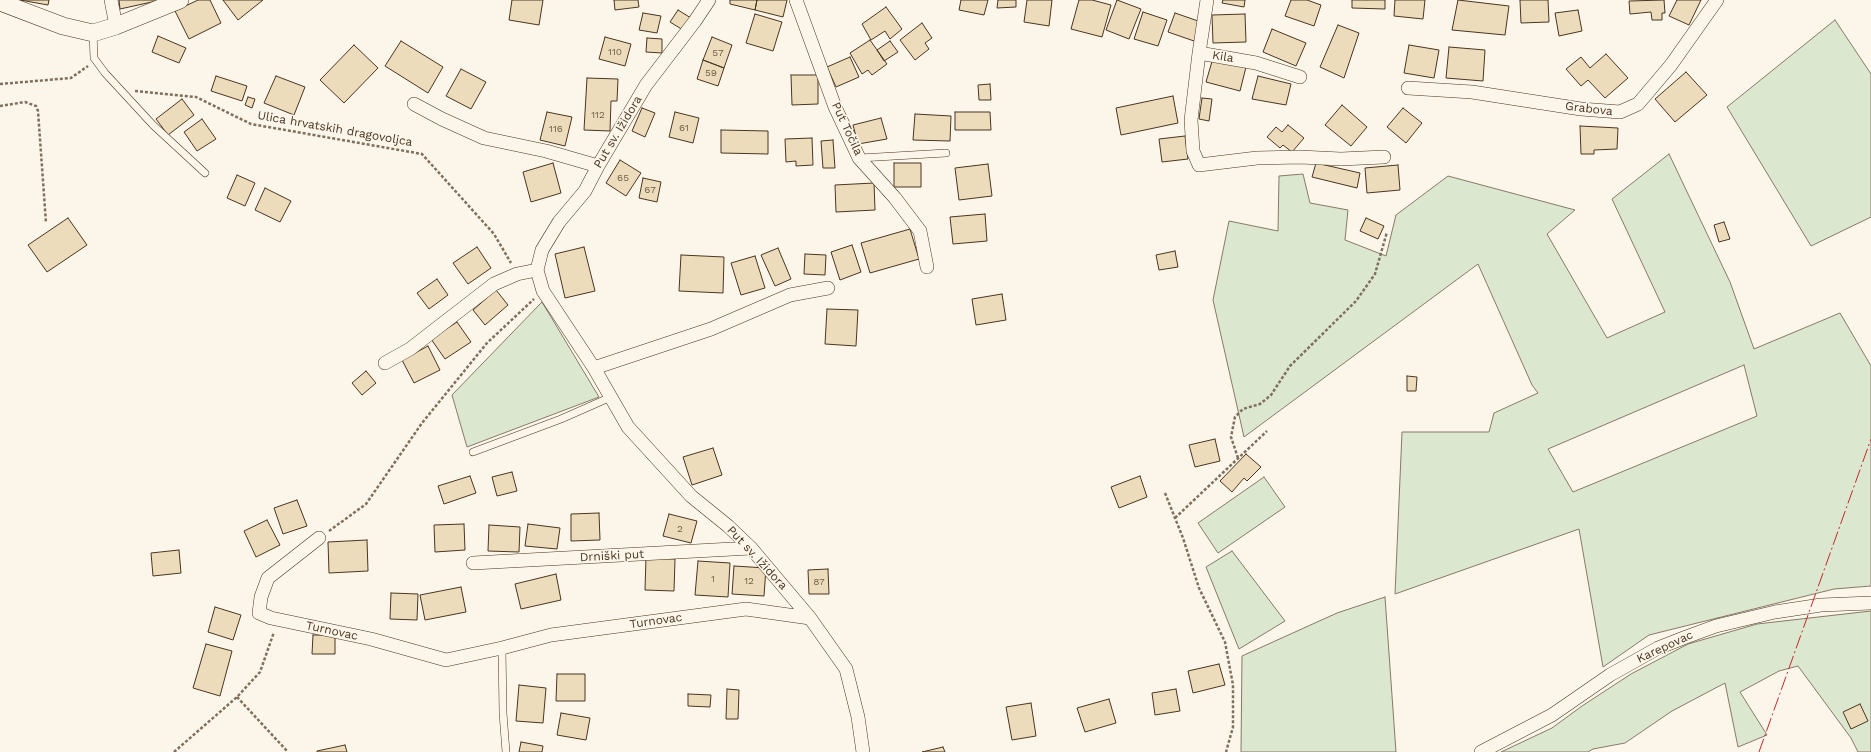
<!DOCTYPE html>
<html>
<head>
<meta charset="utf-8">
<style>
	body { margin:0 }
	canvas { display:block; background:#fbf6e9 }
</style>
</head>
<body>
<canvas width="1871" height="752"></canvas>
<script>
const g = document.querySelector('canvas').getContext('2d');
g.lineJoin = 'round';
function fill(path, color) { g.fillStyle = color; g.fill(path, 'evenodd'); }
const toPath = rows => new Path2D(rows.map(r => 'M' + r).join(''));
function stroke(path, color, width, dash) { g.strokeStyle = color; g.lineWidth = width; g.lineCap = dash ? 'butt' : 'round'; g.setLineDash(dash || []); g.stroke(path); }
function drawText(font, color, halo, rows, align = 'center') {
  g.font = font + ' "Work Sans",sans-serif'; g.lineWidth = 3; g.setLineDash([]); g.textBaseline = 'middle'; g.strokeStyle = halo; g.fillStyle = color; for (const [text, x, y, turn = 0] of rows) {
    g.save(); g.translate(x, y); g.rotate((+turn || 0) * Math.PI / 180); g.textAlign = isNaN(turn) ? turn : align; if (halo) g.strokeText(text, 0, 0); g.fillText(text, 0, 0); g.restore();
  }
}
const green = toPath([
	[1835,20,1871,74,1871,217,1811,246,1727,107,1835,20],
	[1669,154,1730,282,1754,349,1840,313,1871,366,1871,586,1834,589,1649,635,1603,667,1579,529,1395,594,1402,432,1489,432,1494,413,1538,393,1532,385,1478,264,1244,437,1213,300,1229,221,1278,231,1279,176,1303,174,1310,203,1348,210,1345,240,1386,256,1396,215,1448,176,1575,210,1547,234,1607,338,1665,312,1612,199,1669,154],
	[1744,365,1757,416,1573,492,1548,449,1744,365],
	[542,302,599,397,467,447,452,395,542,302],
	[1264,477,1285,507,1218,553,1198,523,1264,477],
	[1232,551,1285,621,1239,649,1206,567,1232,551],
	[1385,597,1396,752,1241,752,1242,656,1337,613,1385,597],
	[1871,611,1871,752,1858,752,1851,738,1798,666,1779,671,1740,692,1767,735,1738,747,1725,683,1672,711,1625,743,1593,749,1588,752,1501,752,1552,728,1582,706,1631,674,1688,644,1757,624,1871,611]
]);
fill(green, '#dce7d0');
stroke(green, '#887966', 1);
const building = toPath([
	[20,0,49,0,48,5,20,0],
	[119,0,161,0,120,9,119,0],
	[198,0,210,0,221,23,189,39,175,11,198,0],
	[223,0,263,0,238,20,223,0],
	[512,0,543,0,539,25,509,20,512,0],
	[614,0,638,0,639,7,615,10,614,0],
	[730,0,757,0,755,10,730,4,730,0],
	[757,0,787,0,783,17,755,10,757,0],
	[961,0,988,0,984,15,959,10,961,0],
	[998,0,1016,0,1016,7,997,8,998,0],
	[1027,0,1052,0,1049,26,1024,22,1027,0],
	[1079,0,1092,0,1111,5,1102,37,1071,29,1079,0],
	[1117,0,1141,9,1129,39,1106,30,1117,0],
	[1223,0,1245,0,1244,7,1222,3,1223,0],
	[1291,0,1307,0,1321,5,1314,26,1285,16,1291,0],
	[1352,0,1385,0,1385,9,1352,8,1352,0],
	[1395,0,1425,0,1423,19,1394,16,1395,0],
	[1458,0,1509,6,1505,35,1452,30,1458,0],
	[1520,0,1548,0,1549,22,1521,23,1520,0],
	[1664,0,1665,13,1662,13,1662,20,1652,20,1651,12,1630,14,1629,1,1664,0],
	[1677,0,1701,0,1689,25,1669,16,1677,0],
	[886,7,902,29,890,39,885,31,871,40,862,24,886,7],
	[678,10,691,18,683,30,670,22,678,10],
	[1578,10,1582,31,1559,36,1555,13,1578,10],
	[1143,12,1167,20,1158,46,1134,39,1143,12],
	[643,13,661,16,657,33,639,30,643,13],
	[1175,13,1201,22,1194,41,1168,32,1175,13],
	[755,14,782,22,773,51,746,43,755,14],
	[1245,14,1246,42,1213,43,1212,15,1245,14],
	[922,23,932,38,925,43,929,49,915,60,900,40,922,23],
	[1338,25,1359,33,1344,78,1320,67,1338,25],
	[1272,29,1306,43,1296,66,1263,52,1272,29],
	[158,36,186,48,179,63,152,52,158,36],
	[605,37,631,44,625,66,599,59,605,37],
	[712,37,732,45,724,68,703,60,712,37],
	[647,38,662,39,662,53,646,52,647,38],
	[870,40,887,64,872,75,868,70,862,74,850,53,870,40],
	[401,41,443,67,428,93,385,66,401,41],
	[890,41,898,52,884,61,877,50,890,41],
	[354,45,378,68,344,103,320,80,354,45],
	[1409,45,1439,50,1434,78,1404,73,1409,45],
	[1449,47,1485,50,1483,81,1446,78,1449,47],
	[1606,54,1628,78,1605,98,1588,80,1581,86,1566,69,1581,57,1590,68,1606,54],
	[850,57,859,77,836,87,827,67,850,57],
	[1213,58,1246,67,1240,91,1206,82,1213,58],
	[703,60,724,68,718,86,697,79,703,60],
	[461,69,486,82,471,109,446,96,461,69],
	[1686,72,1707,95,1675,122,1655,99,1686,72],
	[791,75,818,75,818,104,792,105,791,75],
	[216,76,247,86,242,101,211,91,216,76],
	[276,76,305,87,294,115,264,103,276,76],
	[1258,76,1291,84,1286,105,1252,99,1258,76],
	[587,78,618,79,617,101,611,101,610,131,584,130,587,78],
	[990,84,991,100,979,100,978,85,990,84],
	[1173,96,1178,123,1121,135,1116,108,1173,96],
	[248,97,255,99,252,108,245,105,248,97],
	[1202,98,1212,99,1209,121,1199,119,1202,98],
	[182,99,194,115,168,135,156,119,182,99],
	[1342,105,1367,127,1351,146,1325,125,1342,105],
	[642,108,655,113,645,137,632,131,642,108],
	[1403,108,1422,123,1406,143,1387,127,1403,108],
	[547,112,572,117,565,146,540,140,547,112],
	[675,112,699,118,693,143,669,137,675,112],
	[955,112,990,112,991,130,955,130,955,112],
	[915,114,951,116,950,141,913,140,915,114],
	[881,118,887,139,858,144,853,125,881,118],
	[202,119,216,139,197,151,184,132,202,119],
	[1288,125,1304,138,1292,152,1283,145,1280,148,1267,137,1276,127,1282,132,1288,125],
	[1580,126,1618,128,1617,149,1594,150,1594,154,1581,154,1580,126],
	[721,130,768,131,768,154,721,153,721,130],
	[1185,136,1188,159,1162,162,1159,139,1185,136],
	[812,138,813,165,796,166,796,161,786,162,785,139,812,138],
	[833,140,835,168,823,168,821,141,833,140],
	[620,160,641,173,626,196,606,183,620,160],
	[553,163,561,193,531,202,523,172,553,163],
	[894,163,921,163,921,187,894,187,894,163],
	[1316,163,1360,173,1357,188,1312,177,1316,163],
	[988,164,992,196,959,200,955,168,988,164],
	[1398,165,1400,190,1367,193,1365,168,1398,165],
	[237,175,255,183,245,206,227,198,237,175],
	[643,178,661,182,657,202,639,198,643,178],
	[874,183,875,210,836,212,835,185,874,183],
	[265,188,291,201,280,222,255,210,265,188],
	[985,214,987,241,953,244,950,217,985,214],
	[68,218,87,245,47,272,28,245,68,218],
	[1366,218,1384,226,1378,239,1360,231,1366,218],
	[1724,222,1730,239,1719,242,1714,225,1724,222],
	[910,229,919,259,870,273,861,243,910,229],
	[852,245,861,272,840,280,831,252,852,245],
	[477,247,491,268,468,284,453,263,477,247],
	[584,247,595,291,565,298,555,254,584,247],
	[778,248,791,279,775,286,761,255,778,248],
	[1175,251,1178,267,1159,270,1156,255,1175,251],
	[805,254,826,255,825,275,804,274,805,254],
	[681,255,724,257,723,293,679,291,681,255],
	[755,256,765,288,741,295,731,263,755,256],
	[437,279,448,295,429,309,417,293,437,279],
	[496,290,508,305,485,325,473,310,496,290],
	[1002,294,1006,320,976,325,972,299,1002,294],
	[827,309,858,310,856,346,825,344,827,309],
	[457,322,471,342,445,359,431,339,457,322],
	[428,346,440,370,414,383,402,360,428,346],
	[366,371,376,383,362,395,352,383,366,371],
	[1407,376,1417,377,1416,391,1407,391,1407,376],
	[1215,439,1220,461,1195,467,1189,445,1215,439],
	[713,448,722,475,692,485,683,457,713,448],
	[1246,454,1261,467,1247,481,1244,478,1232,492,1220,481,1246,454],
	[512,472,517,491,497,496,492,477,512,472],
	[470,476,476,493,444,504,438,486,470,476],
	[1140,476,1147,497,1119,508,1111,487,1140,476],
	[297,500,307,526,283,534,274,508,297,500],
	[599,513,600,540,571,541,571,514,599,513],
	[669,514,697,521,691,543,663,536,669,514],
	[267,520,280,545,256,557,244,531,267,520],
	[464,524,465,550,435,552,434,525,464,524],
	[528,524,560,528,557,549,525,546,528,524],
	[489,525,520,527,519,552,488,551,489,525],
	[367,540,368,571,329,573,328,542,367,540],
	[179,550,181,573,153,576,151,553,179,550],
	[646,558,675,559,674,591,645,590,646,558],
	[698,561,730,563,728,597,695,595,698,561],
	[734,566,766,568,764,596,732,594,734,566],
	[828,569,829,594,809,594,808,570,828,569],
	[556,574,561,600,521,609,515,584,556,574],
	[461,587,466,612,425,620,420,595,461,587],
	[391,593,418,594,417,620,390,619,391,593],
	[215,607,241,615,233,640,208,632,215,607],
	[313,635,335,635,335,654,312,654,313,635],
	[206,644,232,651,220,696,193,688,206,644],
	[1219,664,1225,685,1193,693,1188,671,1219,664],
	[557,674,585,674,585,701,556,701,557,674],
	[519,685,546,688,543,723,516,721,519,685],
	[727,689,739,690,738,719,726,719,727,689],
	[1176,689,1180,711,1155,715,1152,693,1176,689],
	[688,694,711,695,710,707,688,706,688,694],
	[1109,699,1116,723,1085,732,1077,708,1109,699],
	[1031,703,1036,736,1012,740,1006,707,1031,703],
	[1860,704,1868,721,1851,729,1843,712,1860,704],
	[561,713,590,718,586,740,557,735,561,713],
	[521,742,543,746,542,752,519,752,521,742],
	[345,745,347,752,317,752,317,751,345,745],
	[943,747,945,752,922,752,943,747]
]);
fill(building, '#ecdcbc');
stroke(building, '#4a3520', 1);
const service = toPath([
	[93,33,94,58,105,73,153,125,205,173],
	[860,158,946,153],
	[473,452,561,419,611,397],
	[502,648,503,713,506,752]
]);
const minor = toPath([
	[111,0,116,26],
	[709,0,695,21,646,85,598,166,585,191,559,222,542,250,537,270,543,291,594,368,628,427,691,496,728,526,751,548,810,618,846,669,858,717,863,752],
	[796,0,835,107,859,158,895,198,920,231,927,267],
	[1207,0,1199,53,1256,63,1300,77],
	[1199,53,1191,120,1193,151,1199,165,1257,158,1300,157,1341,159,1384,157],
	[1408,88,1472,92,1581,109,1620,112,1638,104,1671,65,1717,0],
	[414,104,442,119,484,138,546,151,598,166],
	[385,363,410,349,494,284,517,274,537,270],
	[594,368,711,329,790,295,828,288],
	[319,538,268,578,261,597,259,613,271,618,371,639,446,660,502,648,551,635,746,609,810,618],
	[473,563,751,548],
	[1481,752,1552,715,1610,675,1658,648,1686,637,1716,626,1775,612,1821,605,1871,603]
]);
const tertiary = toPath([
	[0,2,63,26,93,33,116,26,180,0]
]);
stroke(service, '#4a3520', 8);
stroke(minor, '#4a3520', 14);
stroke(tertiary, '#4a3520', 18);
stroke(toPath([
	[0,84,71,78,88,66],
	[135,91,196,97,251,124,422,154,494,234,511,263],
	[0,106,25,102,36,106,38,111,46,223],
	[1238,458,1231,437,1235,417,1243,409,1260,404,1271,395,1290,366,1356,301,1375,274,1387,232],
	[1165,493,1183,538,1199,588,1225,642,1233,685,1233,727,1226,752],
	[1175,518,1267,431],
	[329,531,366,504,422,423,487,343,534,299],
	[237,697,288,752],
	[174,752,237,697,260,672,274,632]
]), '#7f6f5c', 2.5, [3, 2]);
stroke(service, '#fbf6e9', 7);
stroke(minor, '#fbf6e9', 13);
stroke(tertiary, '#fbf6e9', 17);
stroke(toPath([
	[1759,752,1871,439]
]), '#c62828', 1, [14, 3, 2, 3]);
drawText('10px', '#725f47', null, [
	["110",615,52],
	["57",718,53],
	["59",711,73],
	["112",598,115],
	["61",684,128],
	["116",556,129],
	["65",623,178],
	["67",650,190],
	["2",680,529],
	["1",713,579],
	["12",749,581],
	["87",819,582]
]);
drawText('12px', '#4a3520', '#fbf6e9', [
	["Kila",1223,57,9],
	["Grabova",1589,109,7],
	["Ulica hrvatskih dragovoljca",335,129,10],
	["Put Točila",847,129,65],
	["Put sv. Ižidora",618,132,-59],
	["Drniški put",612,556,-3],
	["Put sv. Ižidora",757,558,47],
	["Turnovac",656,621,-8],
	["Turnovac",332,631,12],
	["Karepovac",1665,647,-25]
]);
</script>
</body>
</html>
